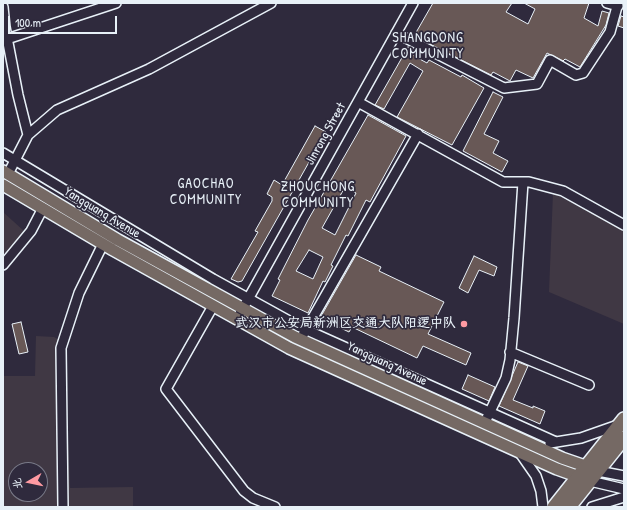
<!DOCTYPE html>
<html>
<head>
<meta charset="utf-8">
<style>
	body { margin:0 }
	#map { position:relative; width:627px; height:510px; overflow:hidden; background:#2f2a3d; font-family:"Patrick Hand","LXGW WenKai TC",sans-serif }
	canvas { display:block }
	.frame { position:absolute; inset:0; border:4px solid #e8f1f8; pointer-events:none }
	.north { position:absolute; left:8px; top:462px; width:40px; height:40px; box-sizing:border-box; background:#2f2a3d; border:1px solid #797a88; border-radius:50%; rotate:261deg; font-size:11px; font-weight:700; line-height:16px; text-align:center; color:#e8f1f8 }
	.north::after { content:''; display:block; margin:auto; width:14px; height:18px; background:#ff9aa2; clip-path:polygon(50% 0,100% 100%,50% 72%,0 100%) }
	.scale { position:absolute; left:8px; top:16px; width:109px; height:18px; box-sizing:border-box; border:2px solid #e8f1f8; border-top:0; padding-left:5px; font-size:12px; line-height:14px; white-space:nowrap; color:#e8f1f8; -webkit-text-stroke:3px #2f2a3d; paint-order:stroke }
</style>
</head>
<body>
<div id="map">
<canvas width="627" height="510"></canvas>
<div class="frame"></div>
<div class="north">北</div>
<div class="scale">100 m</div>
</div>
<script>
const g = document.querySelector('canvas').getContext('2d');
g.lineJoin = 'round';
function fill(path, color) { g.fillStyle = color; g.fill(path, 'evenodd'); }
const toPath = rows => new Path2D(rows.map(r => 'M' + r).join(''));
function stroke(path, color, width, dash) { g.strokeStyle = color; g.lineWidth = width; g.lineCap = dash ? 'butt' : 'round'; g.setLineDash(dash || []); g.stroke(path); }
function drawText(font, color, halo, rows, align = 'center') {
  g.font = font + ' "Patrick Hand","LXGW WenKai TC",sans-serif'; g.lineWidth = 3.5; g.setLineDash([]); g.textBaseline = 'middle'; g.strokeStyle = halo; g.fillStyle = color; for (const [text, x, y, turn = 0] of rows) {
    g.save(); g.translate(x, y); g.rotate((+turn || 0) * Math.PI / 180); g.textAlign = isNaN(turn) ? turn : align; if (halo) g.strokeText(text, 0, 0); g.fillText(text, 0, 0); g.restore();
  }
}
fill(toPath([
	[553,193,624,229,624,324,549,292],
	[3,212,24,231,3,255],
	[36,336,54,337,64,343,70,488,133,487,133,507,3,507,3,376,35,376],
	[16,470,40,470,40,494,16,494]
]), '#403844');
const building = toPath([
	[433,3,512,3,506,12,528,24,535,9,524,3,589,3,584,18,598,26,602,11,609,13,606,25,580,67,565,59,563,61,547,53,533,78,516,70,510,81,493,72,491,75,414,36,433,3],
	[621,16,624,17,624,28,618,26,621,16],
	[408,47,416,52,414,56,427,63,429,60,461,77,462,75,484,88,452,145,397,117,423,71,410,63,384,109,375,105,408,47],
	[493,92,503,97,484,134,499,141,493,153,508,161,502,172,463,151,493,92],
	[368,115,406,136,370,202,366,200,348,236,346,235,331,265,333,266,325,282,323,281,308,313,272,296,280,280,278,279,308,220,368,115],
	[345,187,356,193,335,235,322,228,345,187],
	[309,250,323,257,313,279,296,271,309,250],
	[315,126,326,132,242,281,238,282,231,279,258,232,255,231,272,201,272,197,267,194,274,180,282,185,315,126],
	[356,255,381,267,379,271,444,302,428,334,471,353,466,365,423,346,417,358,352,327,349,332,320,318,356,255],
	[474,256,497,267,494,276,479,270,468,293,459,288,474,256],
	[21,322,28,352,19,354,12,324,21,322],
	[518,362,528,366,513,400,533,408,533,406,545,411,540,424,499,406,518,362],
	[468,375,495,387,489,401,462,389,468,375]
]);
fill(building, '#685856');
stroke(building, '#e8f1f8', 1);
const minor = toPath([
	[607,3,618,6],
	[3,7,5,27,18,95,28,135],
	[396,33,504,88,537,84,550,60,576,75,583,73,610,32,618,3],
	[7,39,116,3],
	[358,102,503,182,529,182,563,191,624,225],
	[3,153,213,279,300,327,556,442],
	[8,174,28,135,57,110,149,69,271,3],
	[3,265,31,231,43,208],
	[213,306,166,389,244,491,253,498,275,507],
	[237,319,413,3],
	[303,335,418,134],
	[510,352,589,385],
	[487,418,506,378,510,360,514,318,523,182],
	[550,443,581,438,618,425],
	[520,453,536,476,541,491,543,507],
	[598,471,624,476],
	[590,481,624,489],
	[63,507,61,348,79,293,103,244],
	[592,507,624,497]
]);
const major = toPath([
	[3,171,118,240,295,337,562,458,594,469],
	[3,185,113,250,289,348,557,469,585,479]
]);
const highway = toPath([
	[554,507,624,419],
	[569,507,624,438]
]);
stroke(minor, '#e8f1f8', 12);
stroke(major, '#e8f1f8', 14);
stroke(highway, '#e8f1f8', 16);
stroke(minor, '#2f2a3d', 9);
stroke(major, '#756964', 11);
stroke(highway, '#756964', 13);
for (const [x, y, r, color] of [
	[464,324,4,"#ff9aa2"]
]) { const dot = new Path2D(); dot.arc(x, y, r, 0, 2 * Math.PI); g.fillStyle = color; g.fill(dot); stroke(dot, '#2f2a3d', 1.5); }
drawText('13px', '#e8f1f8', '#2f2a3d', [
	["Jinrong Street",326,134,-61],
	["Yangguang Avenue",102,213,31],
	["Yangguang Avenue",387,364,25]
]);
drawText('bold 13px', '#e8f1f8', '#2f2a3d', [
	["武汉市公安局新洲区交通大队阳逻中队",456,324]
], 'right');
g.letterSpacing = '1px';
drawText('14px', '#e8f1f8', '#2f2a3d', [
	["SHANGDONG",428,38],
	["COMMUNITY",428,54],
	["GAOCHAO",206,184],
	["COMMUNITY",206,200],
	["ZHOUCHONG",318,187],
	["COMMUNITY",318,203]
]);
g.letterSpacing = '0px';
</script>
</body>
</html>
